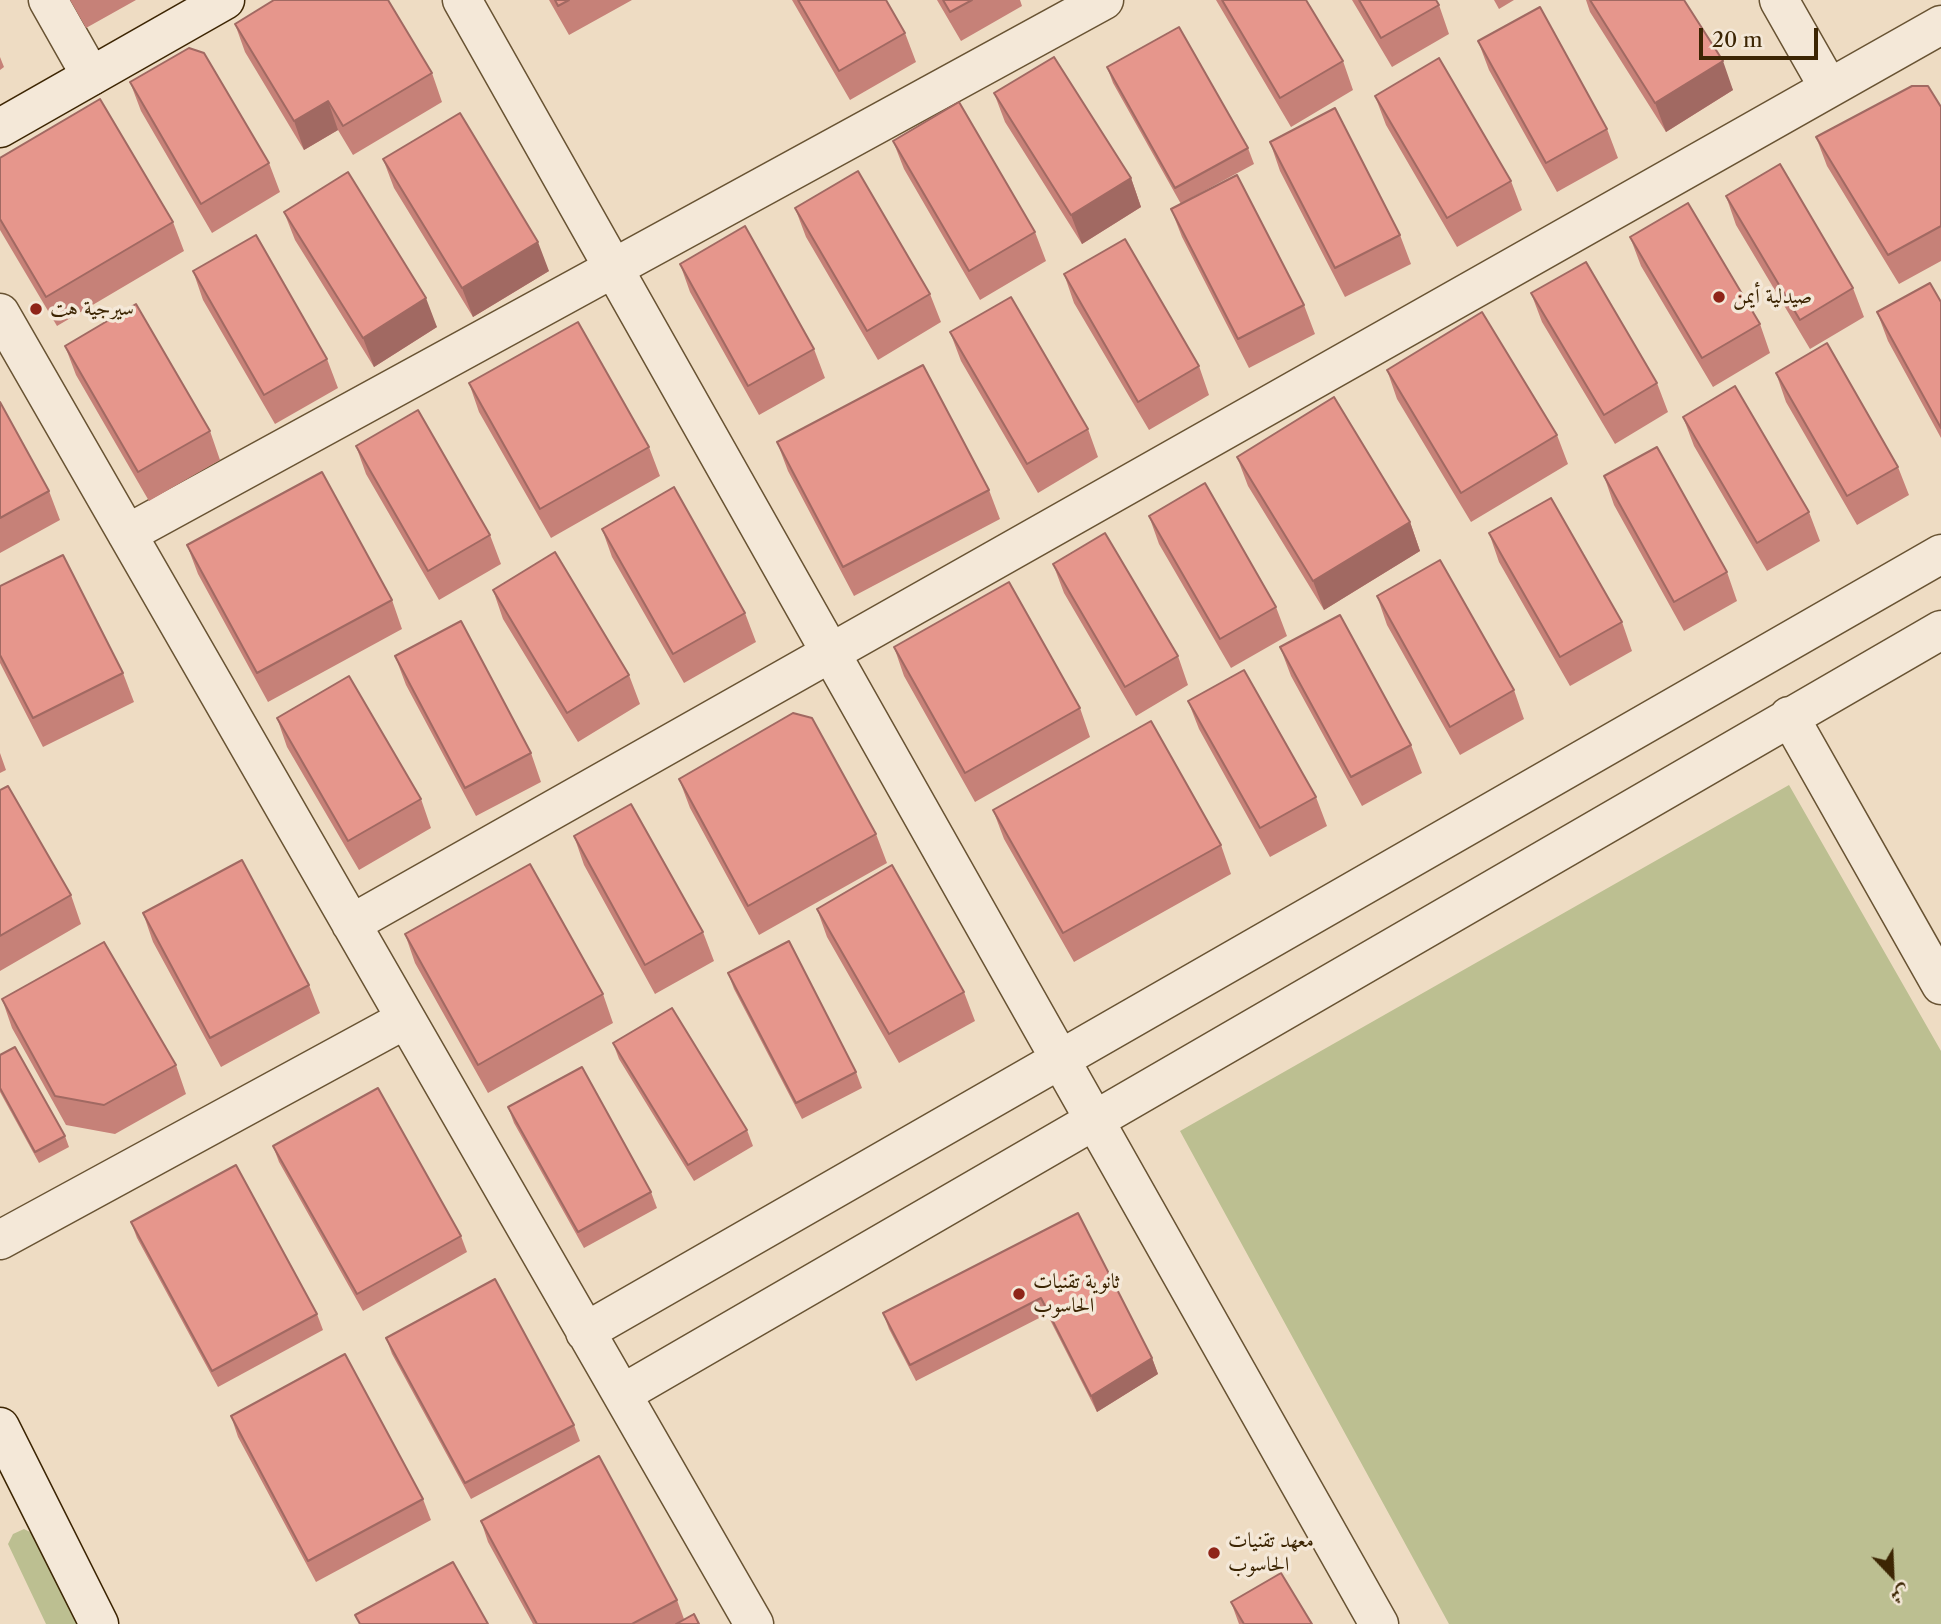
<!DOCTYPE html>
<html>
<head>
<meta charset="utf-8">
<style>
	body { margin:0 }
	#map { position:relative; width:1941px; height:1624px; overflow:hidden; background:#eedcc3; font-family:"Libre Caslon Text",Amiri,serif }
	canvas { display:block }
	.north { position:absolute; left:1857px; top:1540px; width:70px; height:70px; -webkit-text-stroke:5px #f4e8d8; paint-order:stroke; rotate:157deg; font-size:19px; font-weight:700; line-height:28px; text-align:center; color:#3c2503 }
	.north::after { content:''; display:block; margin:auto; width:24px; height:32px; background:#3c2503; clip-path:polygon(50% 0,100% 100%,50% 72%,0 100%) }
	.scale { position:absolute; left:1699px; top:28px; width:119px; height:32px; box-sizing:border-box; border:4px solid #3c2503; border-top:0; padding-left:9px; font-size:21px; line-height:24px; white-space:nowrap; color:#3c2503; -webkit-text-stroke:5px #f4e8d8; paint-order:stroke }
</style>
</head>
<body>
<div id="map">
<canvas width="1941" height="1624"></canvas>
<div class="north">ش</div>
<div class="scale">20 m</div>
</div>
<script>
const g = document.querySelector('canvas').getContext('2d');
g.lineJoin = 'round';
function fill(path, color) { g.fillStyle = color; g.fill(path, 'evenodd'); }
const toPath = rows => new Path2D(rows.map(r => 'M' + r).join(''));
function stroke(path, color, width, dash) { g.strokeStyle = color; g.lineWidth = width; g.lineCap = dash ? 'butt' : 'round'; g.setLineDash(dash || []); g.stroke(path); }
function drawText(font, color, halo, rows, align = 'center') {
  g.font = font + ' "Libre Caslon Text",Amiri,serif'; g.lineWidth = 7; g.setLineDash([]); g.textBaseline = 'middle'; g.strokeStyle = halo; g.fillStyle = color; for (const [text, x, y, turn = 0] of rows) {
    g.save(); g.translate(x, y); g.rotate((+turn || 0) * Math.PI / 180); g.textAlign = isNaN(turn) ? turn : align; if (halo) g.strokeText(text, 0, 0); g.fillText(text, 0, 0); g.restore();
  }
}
fill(toPath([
	[1789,785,1941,1051,1941,1624,1449,1624,1180,1131],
	[24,1529,36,1535,79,1624,46,1624,8,1544,13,1534]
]), '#bcbf91');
const street = toPath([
	[48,0,91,76],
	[462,0,1379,1624],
	[1779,0,1829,88],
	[0,313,754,1624],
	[127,534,1104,0],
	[1789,716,1941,985],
	[351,924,1941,25],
	[0,1240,406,1019],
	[585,1332,1941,554],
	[622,1394,1941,630]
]);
const secondary = toPath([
	[0,128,225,0],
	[0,1427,99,1624]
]);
stroke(street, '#685333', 41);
stroke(secondary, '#3c2503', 41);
stroke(street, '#f4e8d8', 38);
stroke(secondary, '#f4e8d8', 38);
fill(toPath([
	[70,0,136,0,86,28],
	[549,0,632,0,569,35],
	[792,0,886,0,905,33,916,62,850,100],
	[937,0,1020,0,1022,6,961,41],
	[1216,0,1306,0,1343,61,1353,90,1291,127],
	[1352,0,1436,0,1439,5,1449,34,1392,67],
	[1494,0,1514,0,1499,9],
	[1586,0,1684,0,1733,90,1666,132,1590,12],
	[235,24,432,73,442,102,353,155,338,130,304,150,245,52],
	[1478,41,1607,129,1618,158,1557,192,1489,70],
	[0,57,4,67,0,70],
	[1107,67,1248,148,1254,164,1193,197,1304,305,1315,334,1249,368,1182,237,1171,209,1181,204,1113,83],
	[130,82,269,163,280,192,212,233,141,111],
	[994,93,1131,178,1141,207,1082,244,1005,122],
	[1375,96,1511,181,1522,210,1457,247,1386,125],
	[1941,107,1941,261,1899,284,1827,166,1816,137],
	[893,141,1035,232,1046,261,980,300,904,169],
	[1270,142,1400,235,1411,264,1345,297,1280,171],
	[0,158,173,222,184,251,57,326,0,230],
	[383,159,549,271,473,317,394,188],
	[1726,196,1853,288,1864,317,1810,349,1736,225],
	[795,208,930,294,941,322,878,360,806,237],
	[284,212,437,327,374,367,295,240],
	[1630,237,1760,324,1770,353,1713,387,1641,266],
	[680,264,814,349,825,378,759,415,690,292],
	[193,271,327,359,338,388,275,424,203,300],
	[1064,274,1199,366,1209,395,1149,430,1074,303],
	[1531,293,1657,383,1668,412,1615,444,1542,322],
	[1941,302,1941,438,1888,341,1877,312],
	[950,332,1088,429,1098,457,1038,493,961,361],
	[65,346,210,431,220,460,149,501,76,375],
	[1387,370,1557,435,1568,464,1471,522,1397,399],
	[1776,373,1898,467,1909,495,1857,525,1786,402],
	[469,383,649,447,660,476,551,538,479,412],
	[0,402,49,491,60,520,0,553],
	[1683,417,1809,512,1820,541,1767,571,1694,446],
	[777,442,989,490,1000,519,854,596,788,471],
	[356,446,490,535,501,564,439,600,366,474],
	[1237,457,1410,522,1420,551,1324,610,1248,486],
	[1604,476,1727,572,1737,601,1684,631,1614,505],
	[1149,516,1276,607,1287,636,1231,668,1159,544],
	[602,529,745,613,756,642,684,683,612,557],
	[1489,533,1622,622,1632,651,1570,686,1499,562],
	[187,545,392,600,402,629,268,702,198,574],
	[1053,564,1178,656,1188,685,1136,716,1064,593],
	[0,586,123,673,134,702,43,747,0,663],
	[493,590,629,675,640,704,578,742,503,619],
	[1377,596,1514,690,1524,719,1460,755,1387,625],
	[894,647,1080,708,1090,737,975,802,904,676],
	[1280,647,1411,745,1422,773,1362,806,1291,676],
	[395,656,531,753,541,782,476,816,406,685],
	[1188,701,1316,797,1327,826,1270,857,1199,729],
	[277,718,421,799,431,828,359,870,287,747],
	[0,753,6,770,0,773],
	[679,779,876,834,887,863,759,935,690,808],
	[0,790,71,895,81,924,0,971],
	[993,810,1221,845,1231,874,1074,962,1004,839],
	[574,836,703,932,714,961,655,994,584,865],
	[817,909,964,992,975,1021,899,1063,827,937],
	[143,913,309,985,320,1013,221,1067,153,942],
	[405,934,603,994,613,1023,488,1093,415,963],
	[728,973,856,1072,862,1088,802,1119,734,989],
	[2,999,176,1065,186,1094,115,1134,66,1125,12,1028],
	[613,1043,747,1130,753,1146,694,1181,619,1059],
	[0,1055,65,1136,69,1147,39,1163,0,1092],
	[508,1107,651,1192,657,1208,584,1248,514,1123],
	[273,1146,461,1236,467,1252,363,1311,279,1162],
	[1078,1213,1152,1358,1158,1374,1097,1412,1047,1314,916,1381,889,1329,883,1313],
	[131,1222,317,1314,323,1330,218,1387,137,1238],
	[386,1338,574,1425,580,1441,471,1499,392,1354],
	[231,1416,423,1499,431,1520,316,1582,238,1437],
	[481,1521,677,1600,684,1619,699,1624,533,1624,488,1542],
	[1231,1602,1312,1624,1239,1624]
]), '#c68178');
fill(toPath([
	[1723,61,1733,90,1666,132,1655,103],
	[328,101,338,130,304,150,294,121],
	[1131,178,1141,207,1082,244,1071,215],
	[538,242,549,271,473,317,462,288],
	[426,298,437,327,374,367,363,338],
	[1410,522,1420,551,1324,610,1313,581],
	[1152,1358,1158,1374,1097,1412,1091,1396]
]), '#a16962');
const building = toPath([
	[274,0,388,0,432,73,343,126,328,101,294,121,235,24,274,0],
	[555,0,569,0,558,6,555,0],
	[798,0,886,0,905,33,839,71,798,0],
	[943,0,972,0,950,12,943,0],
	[1222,0,1306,0,1343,61,1280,98,1222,0],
	[1359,0,1436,0,1439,5,1381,38,1359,0],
	[1590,0,1684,0,1723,61,1655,103,1590,0],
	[1540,7,1607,129,1546,163,1478,41,1540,7],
	[1179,27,1248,148,1175,188,1107,67,1179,27],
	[189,48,204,53,269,163,201,204,130,82,189,48],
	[1054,57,1131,178,1071,215,994,93,1054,57],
	[1439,58,1511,181,1447,218,1375,96,1439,58],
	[1912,86,1928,86,1941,107,1941,226,1888,255,1816,137,1912,86],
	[100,99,173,222,46,297,0,219,0,158,100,99],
	[959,102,1035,232,969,271,893,141,959,102],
	[1335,108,1400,235,1335,268,1270,142,1335,108],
	[460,113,538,242,462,288,383,159,460,113],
	[1780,164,1853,288,1800,320,1726,196,1780,164],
	[858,171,930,294,867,331,795,208,858,171],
	[348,172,426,298,363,338,284,212,348,172],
	[1237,175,1304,305,1238,339,1171,209,1237,175],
	[1688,203,1760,324,1702,358,1630,237,1688,203],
	[745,226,814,349,748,386,680,264,745,226],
	[256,235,327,359,264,395,193,271,256,235],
	[1125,239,1199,366,1138,402,1064,274,1125,239],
	[1586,262,1657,383,1604,415,1531,293,1586,262],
	[1930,283,1941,302,1941,428,1877,312,1930,283],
	[1011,297,1088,429,1027,464,950,332,1011,297],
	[136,304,210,431,138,472,65,346,136,304],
	[1482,312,1557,435,1461,493,1387,370,1482,312],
	[578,322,649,447,540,509,469,383,578,322],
	[1827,343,1898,467,1847,496,1776,373,1827,343],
	[923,365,989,490,843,567,777,442,923,365],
	[1735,386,1809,512,1757,543,1683,417,1735,386],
	[1334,397,1410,522,1313,581,1237,457,1334,397],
	[0,402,49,491,0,518,0,402],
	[418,410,490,535,428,571,356,446,418,410],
	[1657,447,1727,572,1674,602,1604,476,1657,447],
	[322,472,392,600,257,673,187,545,322,472],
	[1205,483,1276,607,1220,639,1149,516,1205,483],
	[674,487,745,613,673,654,602,529,674,487],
	[1551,498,1622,622,1560,657,1489,533,1551,498],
	[1105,533,1178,656,1125,687,1053,564,1105,533],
	[555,552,629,675,567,713,493,590,555,552],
	[63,555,123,673,33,718,0,655,0,586,63,555],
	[1440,560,1514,690,1450,727,1377,596,1440,560],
	[1009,582,1080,708,965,773,894,647,1009,582],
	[1340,615,1411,745,1351,777,1280,647,1340,615],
	[461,621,531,753,465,788,395,656,461,621],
	[1244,670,1316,797,1260,828,1188,701,1244,670],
	[349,676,421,799,348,841,277,718,349,676],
	[793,713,812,718,876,834,748,906,679,779,793,713],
	[1151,721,1221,845,1063,933,993,810,1151,721],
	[8,786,71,895,0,936,0,790,8,786],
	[631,804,703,932,645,965,574,836,631,804],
	[242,860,309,985,210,1038,143,913,242,860],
	[530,864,603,994,478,1065,405,934,530,864],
	[892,865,964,992,889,1034,817,909,892,865],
	[789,941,856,1072,796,1103,728,973,789,941],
	[104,942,176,1065,104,1105,55,1096,2,999,104,942],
	[672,1008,747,1130,688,1165,613,1043,672,1008],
	[15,1047,65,1136,35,1152,0,1088,0,1055,15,1047],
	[582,1067,651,1192,578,1232,508,1107,582,1067],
	[378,1088,461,1236,357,1294,273,1146,378,1088],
	[236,1165,317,1314,212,1371,131,1222,236,1165],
	[1078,1213,1152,1358,1091,1396,1041,1298,910,1365,883,1313,1078,1213],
	[495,1279,574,1425,465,1483,386,1338,495,1279],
	[345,1354,423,1499,308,1561,231,1416,345,1354],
	[599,1456,677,1600,632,1624,537,1624,481,1521,599,1456],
	[453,1562,488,1624,360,1624,355,1615,453,1562],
	[1281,1573,1312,1624,1244,1624,1231,1602,1281,1573],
	[694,1614,699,1624,676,1624,694,1614]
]);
fill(building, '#e6968c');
stroke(building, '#a16962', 2);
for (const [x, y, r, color] of [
	[1719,297,7,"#8f2418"],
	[36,309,7,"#8f2418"],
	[1019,1294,7,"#8f2418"],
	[1214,1553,7,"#8f2418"]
]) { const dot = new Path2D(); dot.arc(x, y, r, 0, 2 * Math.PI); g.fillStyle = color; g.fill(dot); stroke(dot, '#f4e8d8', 2.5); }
drawText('21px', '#3c2503', '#f4e8d8', [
	["صيدلية أيمن",1733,297],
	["سيرجية هت",50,309],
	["ثانوية تقنيات",1033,1282],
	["الحاسوب",1033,1306],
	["معهد تقنيات",1228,1541],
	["الحاسوب",1228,1565]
], 'left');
</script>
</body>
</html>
